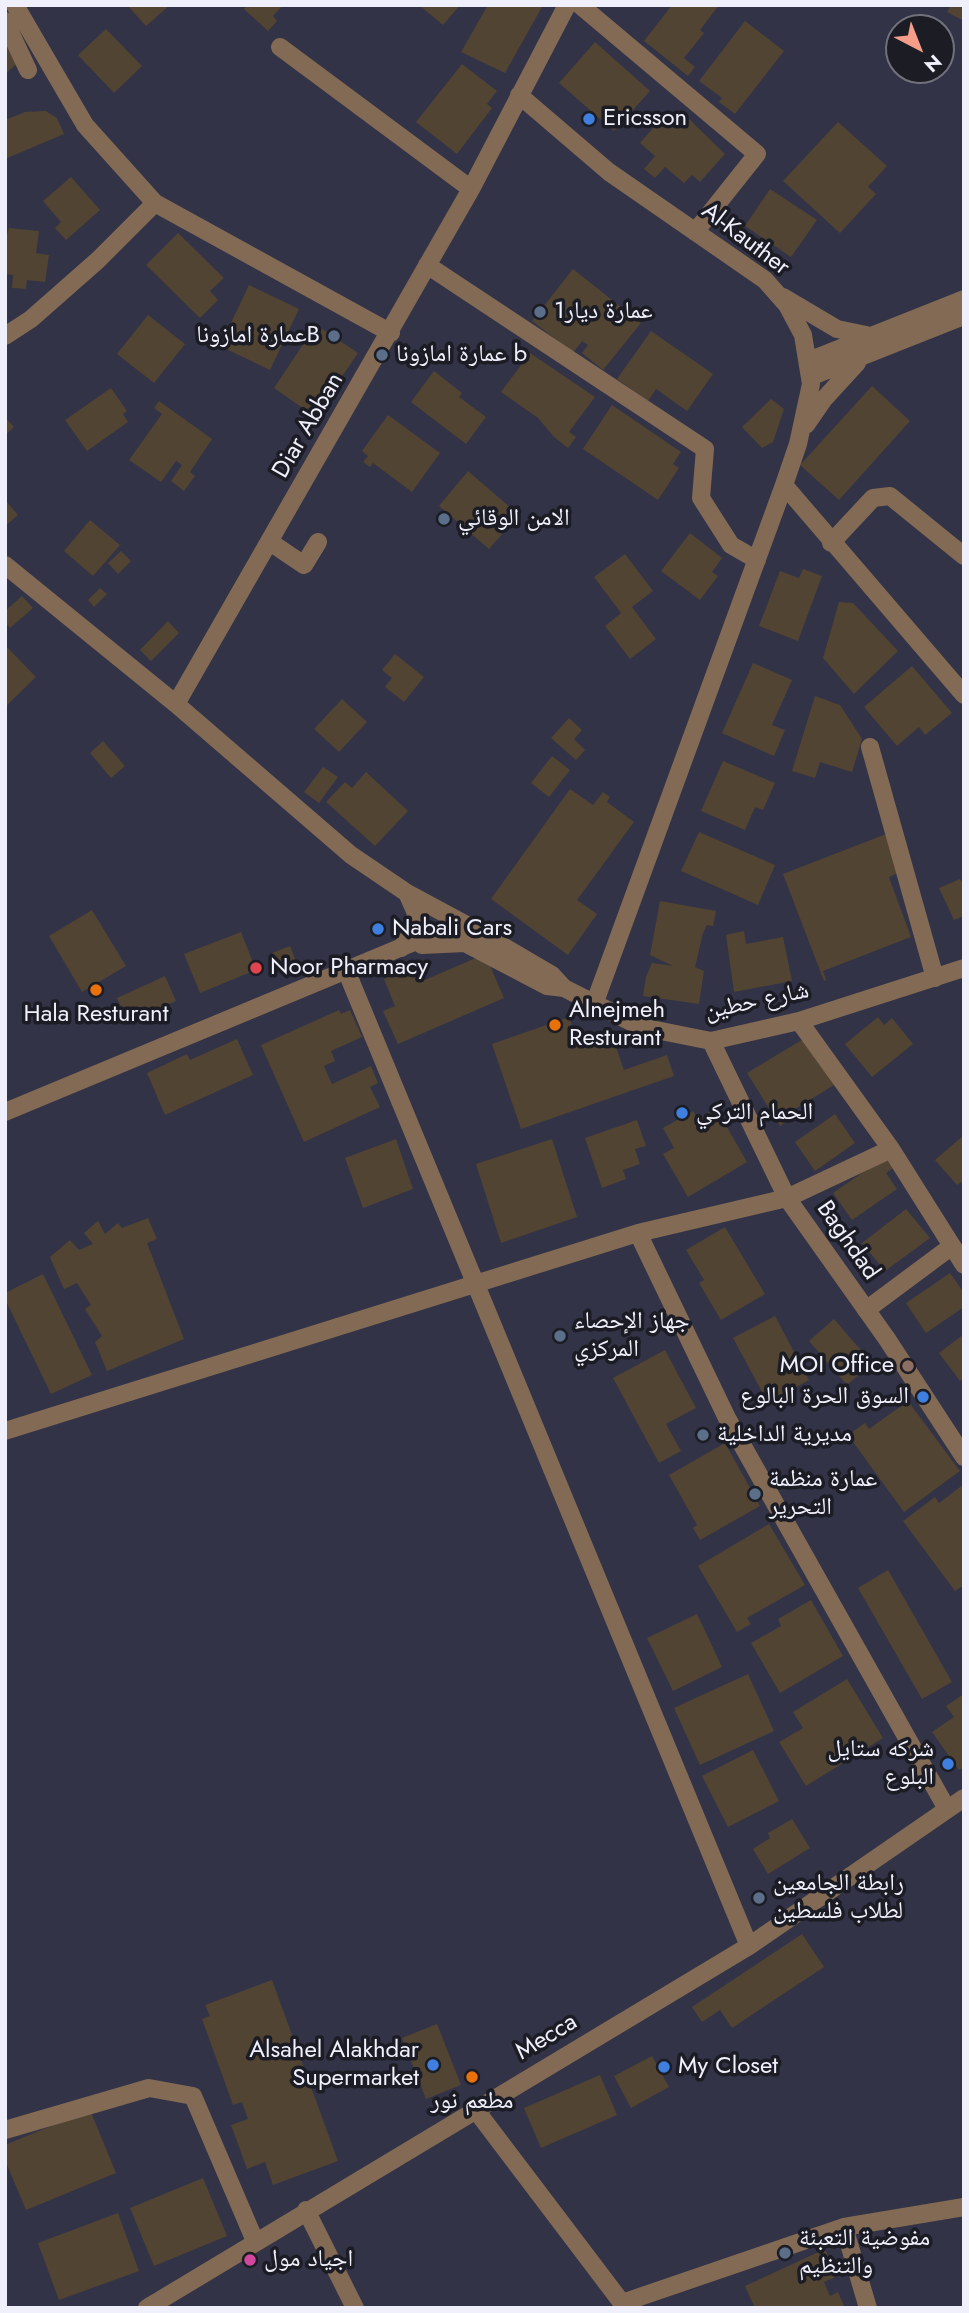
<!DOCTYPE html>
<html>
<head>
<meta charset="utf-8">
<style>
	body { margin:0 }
	#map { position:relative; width:969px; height:2313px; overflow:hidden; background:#323346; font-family:Jost,sans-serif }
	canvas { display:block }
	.frame { position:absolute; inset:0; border:7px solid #eff0fc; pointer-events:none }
	.north { position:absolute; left:885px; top:14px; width:70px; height:70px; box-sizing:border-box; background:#1b1c24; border:2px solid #70717a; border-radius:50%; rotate:138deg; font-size:19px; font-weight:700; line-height:28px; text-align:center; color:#eff0fc }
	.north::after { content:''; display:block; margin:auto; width:24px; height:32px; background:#f49e89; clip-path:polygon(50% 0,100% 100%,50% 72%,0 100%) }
</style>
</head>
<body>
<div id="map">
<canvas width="969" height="2313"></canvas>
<div class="frame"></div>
<div class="north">N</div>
</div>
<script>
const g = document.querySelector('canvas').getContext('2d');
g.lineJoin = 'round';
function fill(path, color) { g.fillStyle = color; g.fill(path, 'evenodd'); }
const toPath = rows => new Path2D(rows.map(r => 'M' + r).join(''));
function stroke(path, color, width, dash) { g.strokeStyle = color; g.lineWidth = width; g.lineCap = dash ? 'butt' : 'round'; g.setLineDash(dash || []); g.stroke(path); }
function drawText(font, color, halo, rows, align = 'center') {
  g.font = font + ' Jost,"Noto Naskh Arabic",sans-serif'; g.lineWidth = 7; g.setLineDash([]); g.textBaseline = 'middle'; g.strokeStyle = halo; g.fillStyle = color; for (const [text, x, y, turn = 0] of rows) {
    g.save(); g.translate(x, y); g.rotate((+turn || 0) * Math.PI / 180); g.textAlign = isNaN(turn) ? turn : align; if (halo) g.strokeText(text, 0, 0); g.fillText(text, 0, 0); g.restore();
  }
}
fill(toPath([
	[127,5,170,5,146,26],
	[248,5,283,5,273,16,277,21,268,31,244,9],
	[419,5,460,5,443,25],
	[488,5,543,5,505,73,461,52],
	[672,5,719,5,700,30,704,33,684,58,695,67,688,76,644,41],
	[951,5,964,5,964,21,947,12],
	[745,21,784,51,735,114,719,102,722,98,699,81],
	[106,29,142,66,114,93,78,55],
	[5,34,20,61,5,74],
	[595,42,650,91,614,131,559,83],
	[462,64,497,91,487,104,492,108,457,154,416,122],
	[46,111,57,118,64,134,5,159,5,120,25,112],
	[665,114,676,124,684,114,725,154,700,182,692,175,684,183,665,167,655,178,644,169,655,156,640,143],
	[838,122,887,166,868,187,876,194,840,233,783,181],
	[71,177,100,210,66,240,55,228,61,222,43,201],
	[770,189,817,220,791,257,745,226],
	[9,228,39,231,36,253,49,255,45,282,27,280,26,289,12,288,13,275,5,274,5,240],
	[178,233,224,278,210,291,218,300,200,318,146,265],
	[573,269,641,323,603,370,582,353,588,345,582,341,573,353,532,321],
	[249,285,299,309,270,370,220,346],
	[148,315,185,344,154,383,117,354],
	[316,325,358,353,322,406,314,401,307,411,274,388],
	[651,331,713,374,687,411,656,389,648,401,617,379],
	[530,353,595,397,569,432,576,437,568,448,554,437,538,418,501,392],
	[434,371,462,393,459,397,486,417,466,444,411,402],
	[872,386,910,421,839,500,800,465],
	[111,388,127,411,123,414,128,422,87,451,65,420],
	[771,399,784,409,773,442,762,448,742,427],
	[159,401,212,439,190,472,195,476,184,491,171,481,182,465,176,461,161,482,129,460,162,414,154,408],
	[612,405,681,452,673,464,679,468,658,500,583,449],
	[388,415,440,453,412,492,373,463,370,467,363,462,368,456,362,451],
	[5,417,14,427,5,435],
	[468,471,519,515,489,549,439,506],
	[5,500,18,515,5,526],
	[90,520,120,545,93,576,64,551],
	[690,533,722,558,712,572,718,576,700,600,661,571],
	[121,551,131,561,118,574,108,563],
	[625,554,653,591,632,607,656,639,630,659,605,626,621,613,594,577],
	[803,569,822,576,798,641,759,626,780,571,799,578],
	[100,588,107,594,94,607,88,600],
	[22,596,33,608,10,628,5,622,5,611],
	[839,602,853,603,898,651,854,694,823,658],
	[168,621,179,633,151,661,140,650],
	[5,645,36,677,5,707],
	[395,654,424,677,404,702,385,687,392,678,382,670],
	[753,663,792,680,772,725,785,730,774,756,722,733],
	[912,666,952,713,925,735,919,727,897,746,864,707],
	[815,696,840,705,862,739,852,772,820,762,815,778,792,771],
	[342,699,367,722,339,752,314,729],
	[569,718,582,730,574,739,585,750,576,760,551,738],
	[103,741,125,766,111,778,90,753],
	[552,756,570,770,549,797,531,783],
	[723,761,775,783,763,810,755,807,745,830,701,811],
	[323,767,338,777,319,803,304,792],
	[366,772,408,811,375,846,326,802,345,782,352,788],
	[570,789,593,805,603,792,610,797,607,802,634,822,577,900,597,914,568,955,491,899],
	[699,832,775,865,758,905,681,871],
	[886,834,900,872,889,877,911,937,823,971,826,980,824,981,783,874],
	[960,879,964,885,964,916,954,920,939,888],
	[660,901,716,911,713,926,707,925,703,933,695,967,704,971,699,1004,643,996,646,977,652,963,673,966,650,955],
	[92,910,126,966,82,992,49,936],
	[744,931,746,944,783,937,792,981,734,992,726,935],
	[241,932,256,970,200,993,184,954],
	[290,946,298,967,281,974,272,953],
	[485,954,504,998,398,1044,383,1011,395,1006,384,979,418,964,425,980],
	[165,976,176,1001,128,1022,117,998],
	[339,1010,341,1014,350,1010,362,1037,331,1051,335,1061,324,1066,332,1084,371,1066,378,1083,370,1087,380,1107,304,1142,261,1045],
	[569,1017,577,1042,610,1030,624,1070,667,1055,674,1076,521,1129,492,1044],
	[878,1017,884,1025,892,1018,913,1044,872,1077,845,1044],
	[805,1038,834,1085,795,1109,798,1114,780,1126,747,1073],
	[237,1039,253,1075,165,1115,147,1073,187,1054,190,1060],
	[716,1108,747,1162,688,1197,663,1154,674,1148,663,1128,693,1111,698,1119],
	[835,1114,855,1143,815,1171,795,1142],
	[637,1120,646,1146,635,1149,640,1164,623,1170,626,1179,602,1188,585,1138],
	[964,1135,964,1180,957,1185,935,1160],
	[396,1139,413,1189,363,1208,345,1158],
	[552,1139,577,1217,501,1243,476,1164],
	[885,1157,893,1168,886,1173,897,1189,852,1220,833,1193],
	[906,1209,930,1238,885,1271,862,1243],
	[148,1218,157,1239,147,1243,184,1339,107,1371,95,1342,102,1336,85,1309,91,1305,77,1283,64,1289,50,1257,70,1240,79,1250,93,1244,84,1233,98,1221,105,1234,118,1223,122,1228],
	[725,1227,765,1294,721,1320,699,1283,704,1280,686,1250],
	[950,1273,964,1293,964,1307,926,1333,906,1303],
	[43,1274,92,1375,51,1394,5,1299,5,1293],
	[775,1316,809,1380,768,1403,733,1338],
	[834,1319,872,1363,847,1385,809,1341],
	[964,1334,964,1378,960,1381,939,1353],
	[665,1350,696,1408,666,1424,681,1451,659,1463,613,1378],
	[908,1401,960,1471,904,1512,848,1435,865,1423,869,1429],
	[725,1443,760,1506,700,1540,693,1528,697,1525,669,1475],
	[964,1484,964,1585,955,1591,903,1521,935,1497,939,1503],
	[769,1524,805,1585,747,1618,751,1624,737,1632,698,1566],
	[888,1570,952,1682,922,1699,858,1588],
	[811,1600,843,1656,780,1693,751,1643,781,1626,778,1619],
	[697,1614,722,1667,673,1691,647,1638],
	[748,1674,774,1731,700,1765,674,1708],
	[847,1679,883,1738,806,1786,779,1742,803,1728,793,1712],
	[964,1694,964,1767,959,1770,932,1732,954,1717,946,1706],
	[753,1750,779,1801,728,1827,702,1776],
	[792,1819,810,1848,768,1874,753,1849,770,1838,768,1833],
	[802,1934,824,1967,732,2028,720,2010,702,2022,692,2007],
	[272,1980,338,2161,273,2185,265,2162,247,2169,231,2125,248,2119,242,2102,233,2105,202,2019,210,2016,205,2005],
	[437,2024,461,2085,426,2099,402,2038],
	[652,2056,669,2087,631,2108,614,2076],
	[600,2075,617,2115,541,2148,524,2108],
	[90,2110,116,2173,26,2210,5,2160,5,2145],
	[203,2178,227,2236,154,2266,130,2208],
	[118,2213,139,2271,59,2300,38,2243],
	[825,2249,838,2276,824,2282,830,2296,838,2292,845,2308,755,2308,745,2286]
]), '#524433');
stroke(toPath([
	[15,5,85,125,155,203,391,333],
	[580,5,757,154,695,232],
	[5,21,28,70],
	[280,47,471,189],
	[519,95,609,172,765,280,787,305,803,335,811,384,798,444,784,485,595,1002],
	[427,265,705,449,701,498,731,545,757,560],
	[783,297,837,329,871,336],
	[5,336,31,319,98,260,155,203],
	[808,361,964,299],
	[810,377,964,316],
	[806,425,824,399,857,363],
	[784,485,964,695],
	[270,542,304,565,318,542],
	[831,543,873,498,890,496,964,556],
	[5,565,176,704,351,855,407,893,472,928],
	[176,704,471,189,567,5],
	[870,747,935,978],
	[422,945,465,943,547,986,564,988,641,1027,711,1041,799,1021,964,968],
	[401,948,413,932,416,913,407,893],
	[346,970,749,1946],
	[799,1021,891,1149,964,1265],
	[711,1041,787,1198,887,1339,964,1457],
	[5,1112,443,930,472,928,552,975,564,988],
	[638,1233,727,1418,947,1809],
	[866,1310,952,1246],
	[5,1431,638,1233,787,1198,891,1149],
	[475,2109,622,2303,844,2227,964,2207],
	[5,2130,149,2088,193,2096,255,2241],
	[306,2210,355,2308],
	[844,2227,868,2308],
	[147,2308,749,1946,964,1798]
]), '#836a54', 18);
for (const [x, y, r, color] of [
	[589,119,7,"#3f7fe0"],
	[540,312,7,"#5c6f8a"],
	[334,336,7,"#5c6f8a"],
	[382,355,7,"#5c6f8a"],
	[444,519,7,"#5c6f8a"],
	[378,929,7,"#3f7fe0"],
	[256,968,7,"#e0444e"],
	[96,990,7,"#e8710a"],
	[555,1025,7,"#e8710a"],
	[682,1113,7,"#3f7fe0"],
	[560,1336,7,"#5c6f8a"],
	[908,1366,7,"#8d6e63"],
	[923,1397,7,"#3f7fe0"],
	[703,1435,7,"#5c6f8a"],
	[755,1494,7,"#5c6f8a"],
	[948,1764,7,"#3f7fe0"],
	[759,1898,7,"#5c6f8a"],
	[433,2065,7,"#3f7fe0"],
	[664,2067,7,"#3f7fe0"],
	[472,2077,7,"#e8710a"],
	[785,2253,7,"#5c6f8a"],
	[250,2260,7,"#d1479c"]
]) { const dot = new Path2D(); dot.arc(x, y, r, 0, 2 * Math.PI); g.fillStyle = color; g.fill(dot); stroke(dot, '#1b1c24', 2.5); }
drawText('24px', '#eff0fc', '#1b1c24', [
	["Ericsson",603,119],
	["عمارة ديار1",554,312],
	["عمارة امازوناB",320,336,"right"],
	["عمارة امازونا b",396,355],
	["الامن الوقائي",458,519],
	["Nabali Cars",392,929],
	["Noor Pharmacy",270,968],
	["Alnejmeh",569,1011],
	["Resturant",569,1039],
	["Hala Resturant",96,1015,"center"],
	["الحمام التركي",696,1113],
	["جهاز الإحصاء",574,1322],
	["المركزي",574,1350],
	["MOI Office",894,1366,"right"],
	["السوق الحرة البالوع",909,1397,"right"],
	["مديرية الداخلية",717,1435],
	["عمارة منظمة",769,1480],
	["التحرير",769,1508],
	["شركه ستايل",934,1750,"right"],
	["البلوع",934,1778,"right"],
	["رابطة الجامعين",773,1884],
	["لطلاب فلسطين",773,1912],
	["Alsahel Alakhdar",419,2051,"right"],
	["Supermarket",419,2079,"right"],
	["My Closet",678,2067],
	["مطعم نور",472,2102,"center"],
	["مفوضية التعبئة",799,2239],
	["والتنظيم",799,2267],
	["اجياد مول",264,2260]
], 'left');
drawText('24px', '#eff0fc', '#1b1c24', [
	["Al-Kauther",745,240,37],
	["Diar Abban",309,426,-60],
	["شارع حطين",757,1002,-12],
	["Baghdad",847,1241,55],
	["Mecca",547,2038,-31]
]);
</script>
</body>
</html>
